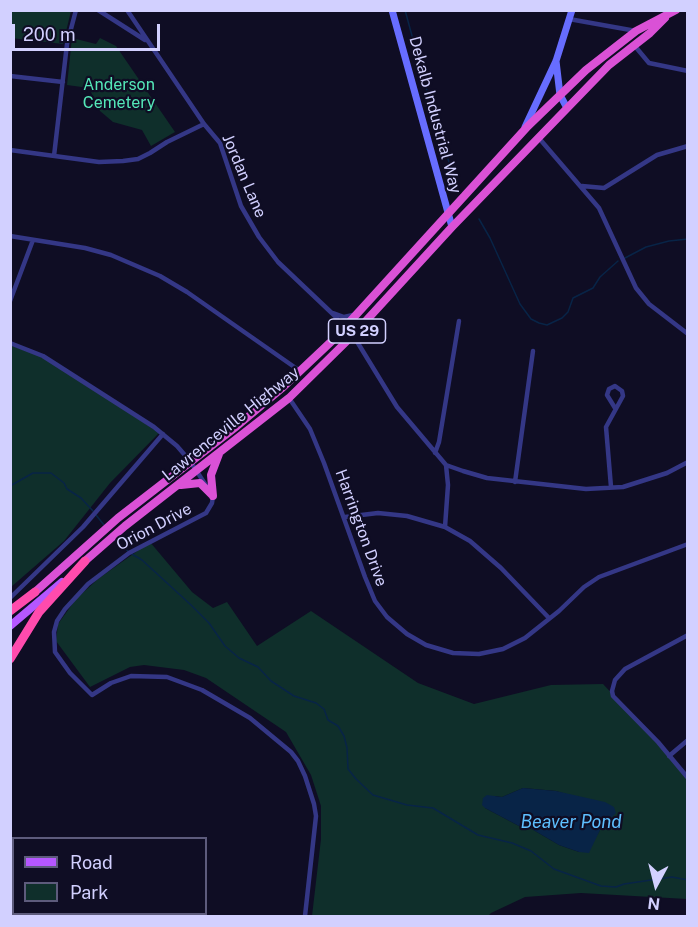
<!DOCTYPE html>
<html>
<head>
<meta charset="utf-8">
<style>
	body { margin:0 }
	#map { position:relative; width:698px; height:927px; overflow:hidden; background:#0f0d24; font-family:"Public Sans",sans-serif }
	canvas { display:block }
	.frame { position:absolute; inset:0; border:12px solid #d2d0ff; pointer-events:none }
	.legend { position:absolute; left:12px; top:837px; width:195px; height:78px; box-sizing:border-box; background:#0f0d24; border:2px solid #5d5b7c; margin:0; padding:8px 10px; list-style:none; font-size:18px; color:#d2d0ff }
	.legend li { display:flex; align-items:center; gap:12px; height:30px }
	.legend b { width:30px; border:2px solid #5d5b7c }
	.north { position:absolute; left:626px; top:855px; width:60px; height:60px; -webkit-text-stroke:4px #0f0d24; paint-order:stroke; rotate:187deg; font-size:16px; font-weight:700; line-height:24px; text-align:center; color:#d2d0ff }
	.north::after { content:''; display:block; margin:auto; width:21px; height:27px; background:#d2d0ff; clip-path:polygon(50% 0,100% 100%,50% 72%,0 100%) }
	.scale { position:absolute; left:12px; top:24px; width:148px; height:27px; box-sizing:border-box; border:3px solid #d2d0ff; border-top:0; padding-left:8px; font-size:18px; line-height:21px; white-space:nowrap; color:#d2d0ff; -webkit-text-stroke:4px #0f0d24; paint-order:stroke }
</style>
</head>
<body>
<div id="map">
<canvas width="698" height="927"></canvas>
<div class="frame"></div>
<ul class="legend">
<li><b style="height:8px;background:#b557ff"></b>Road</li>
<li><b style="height:16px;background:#0f2f2b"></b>Park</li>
</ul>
<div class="north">N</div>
<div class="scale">200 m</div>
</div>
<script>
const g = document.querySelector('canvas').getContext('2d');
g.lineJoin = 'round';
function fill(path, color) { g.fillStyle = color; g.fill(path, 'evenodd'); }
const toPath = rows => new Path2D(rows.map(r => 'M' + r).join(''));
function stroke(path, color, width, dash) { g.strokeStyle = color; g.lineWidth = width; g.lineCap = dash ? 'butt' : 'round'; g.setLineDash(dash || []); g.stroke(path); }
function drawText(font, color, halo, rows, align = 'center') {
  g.font = font + ' "Public Sans",sans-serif'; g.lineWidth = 4.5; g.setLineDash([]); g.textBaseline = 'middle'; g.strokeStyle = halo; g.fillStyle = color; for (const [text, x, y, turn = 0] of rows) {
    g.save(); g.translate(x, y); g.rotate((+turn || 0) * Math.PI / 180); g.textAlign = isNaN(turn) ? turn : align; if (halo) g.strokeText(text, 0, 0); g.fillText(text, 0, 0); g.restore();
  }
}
fill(toPath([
	[11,10,71,11,63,44,11,38],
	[72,38,96,44,100,38,116,46,175,132,151,146,142,130,113,122,100,111,89,88,67,85],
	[10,345,51,360,159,433,110,483,64,541,11,587],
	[150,542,192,592,213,608,227,602,257,646,311,611,418,683,474,704,551,685,603,684,668,753,687,778,687,899,581,893,525,897,491,913,488,916,312,916,321,839,321,806,311,775,286,732,206,678,184,670,144,665,130,667,90,687,56,641,58,624,76,599,98,579],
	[523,788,556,791,566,794,609,820,601,828,592,844,579,852,559,845,530,828,519,826,485,808,495,796,502,797]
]), '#0f2f2b');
fill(toPath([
	[523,788,556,791,605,802,614,807,616,813,601,828,589,853,579,852,559,845,530,828,519,826,485,808,482,805,483,798,487,795,502,797]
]), '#082447');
stroke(toPath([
	[405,10,427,91],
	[436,122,458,190],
	[479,219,490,238,520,304,531,319,539,323,547,325,562,318,568,312,573,298,593,288,600,277,618,261],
	[625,258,646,247,669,241,688,239],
	[10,486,33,473,51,473,64,483,67,489,81,498,93,511],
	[96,515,104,525],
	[114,539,118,544,128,551],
	[132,554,142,560,191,605,209,623,225,646,239,658,258,667,271,681,294,696,316,703,324,709,328,720,338,726,344,736,347,748,348,769,356,779,373,795,407,805,433,808,478,835,512,843,531,851,554,869,601,886,616,887,624,884,672,877,688,880]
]), '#082447', 1.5);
stroke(toPath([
	[98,10,145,40],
	[127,10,204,124,220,143,241,206,259,237,278,262,337,318,339,325,337,333],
	[569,19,636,31],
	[634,45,649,63,688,71],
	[10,76,63,82],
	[538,137,599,208,636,288,649,304,688,334],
	[10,150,99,162,123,161,138,159,150,153,167,142,204,124],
	[54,156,67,44,76,10],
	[582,186,604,188,657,155,688,146],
	[10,236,85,248,111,255,160,276,187,292,300,371],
	[10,301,33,240],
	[333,313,344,317,353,315],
	[353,335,397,407,446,465,463,471,487,478,586,489,623,487,667,473,688,462],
	[10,343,43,356,154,427,177,446,190,461,213,496,212,503,206,513,129,553,88,584,65,609,57,621,54,632,55,652,70,673,92,695,111,683,131,676,167,677,202,690,250,718,291,752,298,761,305,776,314,804,316,816,305,916],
	[289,398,310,429,324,463,365,577,375,601,387,617,407,634,426,645,453,653,479,654,503,649,525,638,559,611,584,587,599,577,688,544],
	[435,453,439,442,459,321],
	[515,482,533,351],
	[611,487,606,427,623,396,622,391,615,386,609,389,607,395,615,408],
	[345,517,378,513,407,516,445,527,470,541,501,568,549,618],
	[445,527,448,485,446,465],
	[10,598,83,527,163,434],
	[688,635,625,669,615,680,612,691,613,696,658,742,688,778],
	[669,756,688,740]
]), '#343786', 4.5);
stroke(toPath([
	[392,10,452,227],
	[556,61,560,95,567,108],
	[525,127,556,61,572,10]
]), '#676dff', 7);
stroke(toPath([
	[10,626,62,582]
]), '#b557ff', 8);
stroke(toPath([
	[181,485,200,483,212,495],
	[213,496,211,475,219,454],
	[85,561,125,526,289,398,353,335,452,227,609,65,650,33,665,18],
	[35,592,118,518,237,426,281,389,335,338,528,126,586,70,636,31,676,10]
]), '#da51d6', 8);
stroke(toPath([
	[10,611,35,592],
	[10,659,39,612,85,561]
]), '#ff4bad', 9);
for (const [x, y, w] of [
	[357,331,57]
]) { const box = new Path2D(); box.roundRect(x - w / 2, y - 12, w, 24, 4.5); g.fillStyle = '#0f0d24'; g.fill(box); stroke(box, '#d2d0ff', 1.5); }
drawText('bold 15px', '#d2d0ff', null, [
	["US 29",357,331]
]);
drawText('16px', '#54e7b8', '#0f0d24', [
	["Anderson",119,85],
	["Cemetery",119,103]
]);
drawText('16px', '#d2d0ff', '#0f0d24', [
	["Dekalb Industrial Way",435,115,75],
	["Jordan Lane",244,176,67],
	["Lawrenceville Highway",231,424,-39],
	["Orion Drive",154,527,-28],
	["Harrington Drive",361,528,70]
]);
drawText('italic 18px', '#5ebfff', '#0f0d24', [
	["Beaver Pond",571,822]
]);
</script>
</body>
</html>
